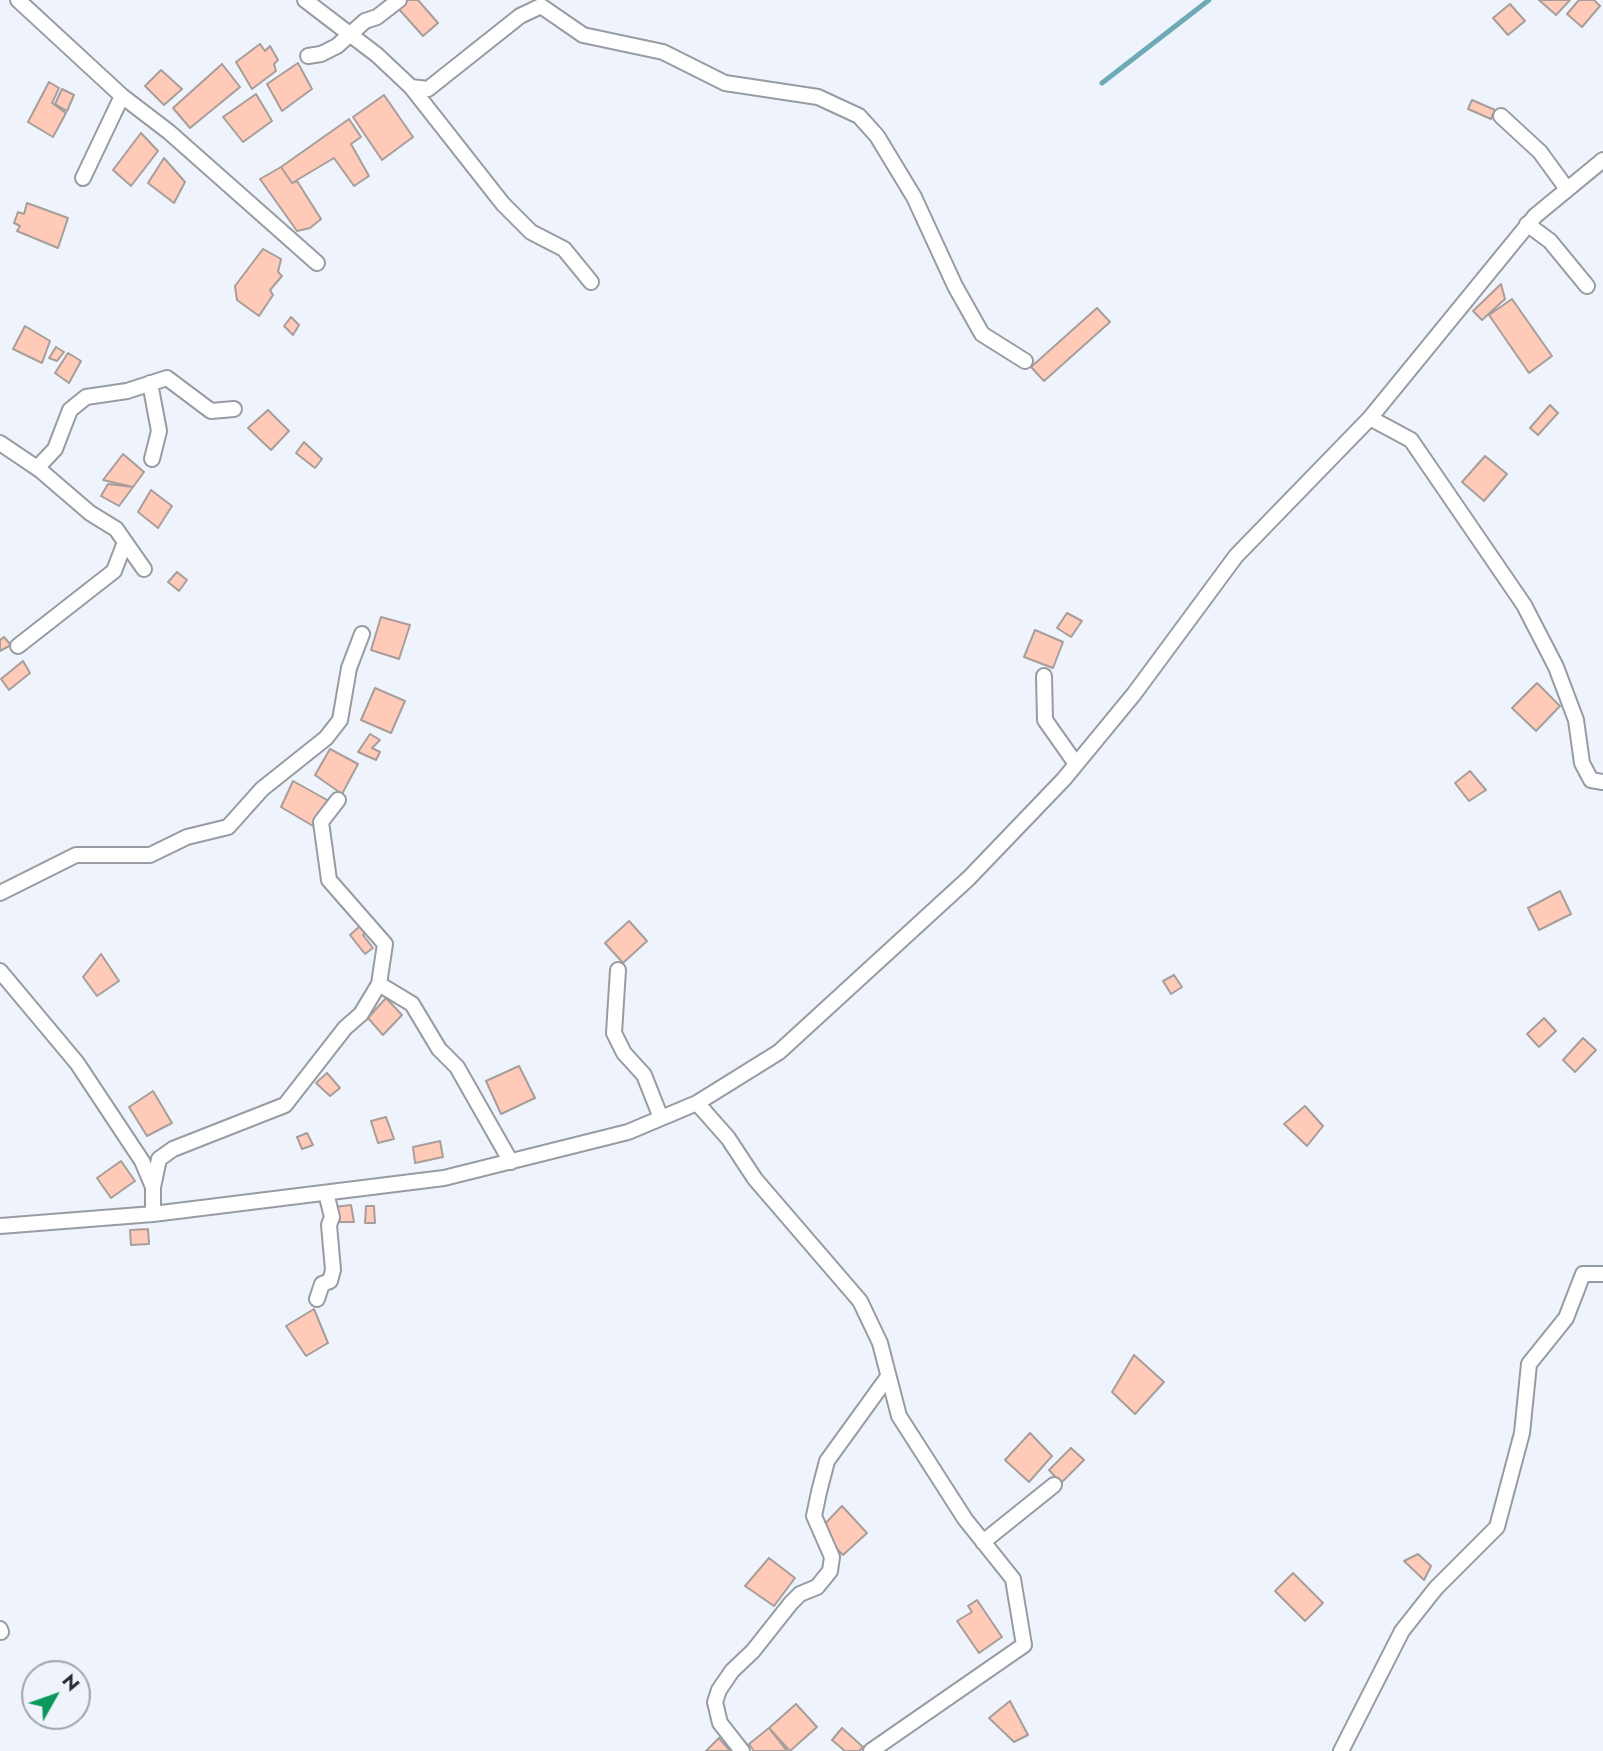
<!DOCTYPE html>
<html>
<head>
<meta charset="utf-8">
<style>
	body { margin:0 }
	#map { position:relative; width:1603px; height:1751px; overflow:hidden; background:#eff4fc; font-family:Jost,sans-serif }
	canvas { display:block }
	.north { position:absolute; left:21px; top:1660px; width:70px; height:70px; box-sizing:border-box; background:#eff4fc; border:2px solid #a0a4aa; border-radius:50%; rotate:50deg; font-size:19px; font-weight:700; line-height:28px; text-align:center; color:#2a2c2f }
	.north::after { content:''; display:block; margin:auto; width:24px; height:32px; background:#0a995a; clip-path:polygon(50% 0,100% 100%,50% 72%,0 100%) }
</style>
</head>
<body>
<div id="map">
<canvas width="1603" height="1751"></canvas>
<div class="north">N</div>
</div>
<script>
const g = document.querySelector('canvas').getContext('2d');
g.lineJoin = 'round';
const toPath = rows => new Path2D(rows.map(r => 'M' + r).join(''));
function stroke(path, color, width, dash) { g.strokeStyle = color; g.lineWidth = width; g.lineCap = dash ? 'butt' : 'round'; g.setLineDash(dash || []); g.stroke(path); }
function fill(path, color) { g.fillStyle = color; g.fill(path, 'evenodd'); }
stroke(toPath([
	[1102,83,1209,0]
]), '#6daab5', 5);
const building = toPath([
	[405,0,418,0,438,23,423,36,397,7,405,0],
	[1539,0,1570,0,1556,15,1539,0],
	[1579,0,1594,0,1600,6,1582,27,1567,14,1579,0],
	[1510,4,1525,21,1508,35,1493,18,1510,4],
	[260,44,265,51,270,46,278,60,274,64,276,71,252,89,236,62,260,44],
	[298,63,312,89,282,111,267,84,298,63],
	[222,64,240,87,190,128,173,108,222,64],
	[161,70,182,89,164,105,145,86,161,70],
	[49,82,59,88,52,103,66,113,53,137,28,122,49,82],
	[62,89,74,95,67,111,55,104,62,89],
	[256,94,272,121,243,142,223,117,256,94],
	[384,95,413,137,382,160,353,117,384,95],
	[1472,100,1495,110,1491,119,1468,109,1472,100],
	[349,119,361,137,351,144,369,176,354,186,334,158,292,183,281,167,349,119],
	[141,133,158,151,131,186,113,170,141,133],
	[164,158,185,182,174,203,148,183,164,158],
	[281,167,292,183,297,181,321,219,310,228,297,231,260,179,281,167],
	[27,203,68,218,58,248,17,231,20,226,14,223,18,212,24,214,27,203],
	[263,249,281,259,278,272,282,276,270,290,273,295,259,316,237,300,235,286,263,249],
	[1501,284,1505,299,1482,320,1473,311,1501,284],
	[1512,299,1552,356,1529,373,1489,315,1512,299],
	[1097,308,1110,322,1044,381,1031,367,1097,308],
	[291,317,299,325,293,335,284,326,291,317],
	[25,326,50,341,42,363,13,349,25,326],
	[56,347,64,352,57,361,49,358,56,347],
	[68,353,81,361,69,383,55,373,68,353],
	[1550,405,1558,413,1538,435,1530,428,1550,405],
	[268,410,289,431,271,450,248,428,268,410],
	[304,442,322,459,315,468,296,453,304,442],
	[123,454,144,472,133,487,103,480,123,454],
	[1485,456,1507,474,1484,501,1462,482,1485,456],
	[108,484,133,487,119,506,101,496,108,484],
	[151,490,172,506,158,528,138,512,151,490],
	[177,572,187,580,179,591,168,582,177,572],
	[1067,613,1082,621,1071,637,1057,628,1067,613],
	[381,617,410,625,399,659,371,650,381,617],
	[1035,630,1063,642,1053,668,1024,657,1035,630],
	[4,637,11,645,0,651,0,640,4,637],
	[23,661,30,673,9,690,1,679,23,661],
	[1537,683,1560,706,1536,731,1512,708,1537,683],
	[375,688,405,701,391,733,361,720,375,688],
	[370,734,380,740,372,748,380,752,376,760,358,752,370,734],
	[330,749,358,764,342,794,315,775,330,749],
	[1470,771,1486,790,1469,801,1455,783,1470,771],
	[293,781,329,801,313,826,281,807,293,781],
	[1560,891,1571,914,1539,930,1528,908,1560,891],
	[629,921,647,941,623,963,605,943,629,921],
	[360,926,367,933,363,935,373,948,365,954,350,935,360,926],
	[101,954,119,981,97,996,83,977,101,954],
	[1174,975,1182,987,1171,994,1163,981,1174,975],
	[386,998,402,1015,383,1035,368,1018,386,998],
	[1544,1018,1556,1031,1539,1047,1527,1034,1544,1018],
	[1583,1038,1596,1050,1575,1072,1563,1060,1583,1038],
	[519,1066,535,1098,501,1114,486,1081,519,1066],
	[327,1073,340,1088,330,1096,316,1083,327,1073],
	[153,1091,172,1123,147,1136,129,1107,153,1091],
	[1305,1106,1323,1126,1307,1146,1284,1124,1305,1106],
	[386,1117,394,1139,378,1143,371,1121,386,1117],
	[307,1133,313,1145,302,1149,297,1137,307,1133],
	[440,1141,443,1157,415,1163,413,1147,440,1141],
	[121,1161,135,1181,111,1198,97,1178,121,1161],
	[351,1205,354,1222,337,1222,335,1207,351,1205],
	[366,1206,374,1206,375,1223,365,1223,366,1206],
	[148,1229,149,1244,131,1245,130,1230,148,1229],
	[314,1309,328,1343,306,1356,286,1326,314,1309],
	[1134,1355,1164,1382,1135,1414,1112,1392,1134,1355],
	[1030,1433,1052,1456,1029,1482,1005,1460,1030,1433],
	[1071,1448,1084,1460,1061,1483,1049,1470,1071,1448],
	[842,1506,867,1533,843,1555,818,1531,842,1506],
	[1418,1554,1431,1566,1424,1580,1404,1561,1418,1554],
	[769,1558,795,1578,774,1606,745,1586,769,1558],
	[1293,1573,1323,1603,1305,1621,1275,1591,1293,1573],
	[977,1600,1002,1637,979,1653,957,1621,972,1612,968,1606,977,1600],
	[1010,1701,1028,1735,1014,1742,989,1718,1010,1701],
	[796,1704,817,1727,790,1751,769,1728,796,1704],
	[769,1728,787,1751,754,1751,749,1744,769,1728],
	[842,1728,863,1747,859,1751,845,1751,832,1740,842,1728],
	[719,1738,730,1751,706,1751,719,1738]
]);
fill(building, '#ffcab7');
stroke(building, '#a79e9b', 2);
const street = toPath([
	[18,0,122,96,169,132,317,263],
	[305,0,377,55,411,87,428,89,520,16,541,6,583,35,663,52,725,83,818,97,859,116,877,136,914,197,955,286,982,334,1025,361],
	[308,56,321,54,337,46,365,21,377,17,399,0],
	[411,87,503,204,531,232,564,249,591,282],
	[1501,116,1540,152,1567,189],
	[83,178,122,96],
	[1527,224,1550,241,1587,286],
	[150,383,159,431,152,459],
	[1370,418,1411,440,1524,605,1556,667,1576,720,1582,763,1591,780,1603,782],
	[0,443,40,470,90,513,116,529,144,569],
	[37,468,55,449,70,410,86,397,127,391,167,378,211,411,234,409],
	[18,646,114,571,125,542],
	[1044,676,1045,720,1076,764],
	[338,800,321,822,329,880,385,944,379,984,412,1004,439,1049,457,1067,511,1162],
	[0,893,76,855,150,855,187,837,228,827,262,789,326,738,340,720,349,668,362,634],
	[618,970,614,1033,624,1053,644,1075,661,1118],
	[0,971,77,1063,142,1161,153,1187,153,1214],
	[697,1103,728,1138,755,1179,860,1301,880,1343,899,1416,965,1519,1013,1579,1024,1645,871,1751],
	[153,1187,159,1159,173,1149,285,1105,345,1028,361,1014,379,984],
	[0,1226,153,1214,444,1178,628,1132,697,1103,779,1052,969,878,1064,779,1134,694,1236,556,1370,418,1535,216,1603,160],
	[317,1299,322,1284,330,1281,333,1270,329,1225,332,1217,326,1193],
	[983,1542,1054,1485],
	[0,1629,1,1632],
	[742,1751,720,1723,715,1702,719,1690,732,1671,753,1651,791,1603,800,1594,817,1587,830,1571,832,1557,814,1516,819,1492,827,1461,887,1378],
	[1341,1751,1402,1631,1436,1588,1497,1527,1522,1433,1529,1364,1566,1318,1583,1274,1603,1274]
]);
stroke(street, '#979ca3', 18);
stroke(street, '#fff', 14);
</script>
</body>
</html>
